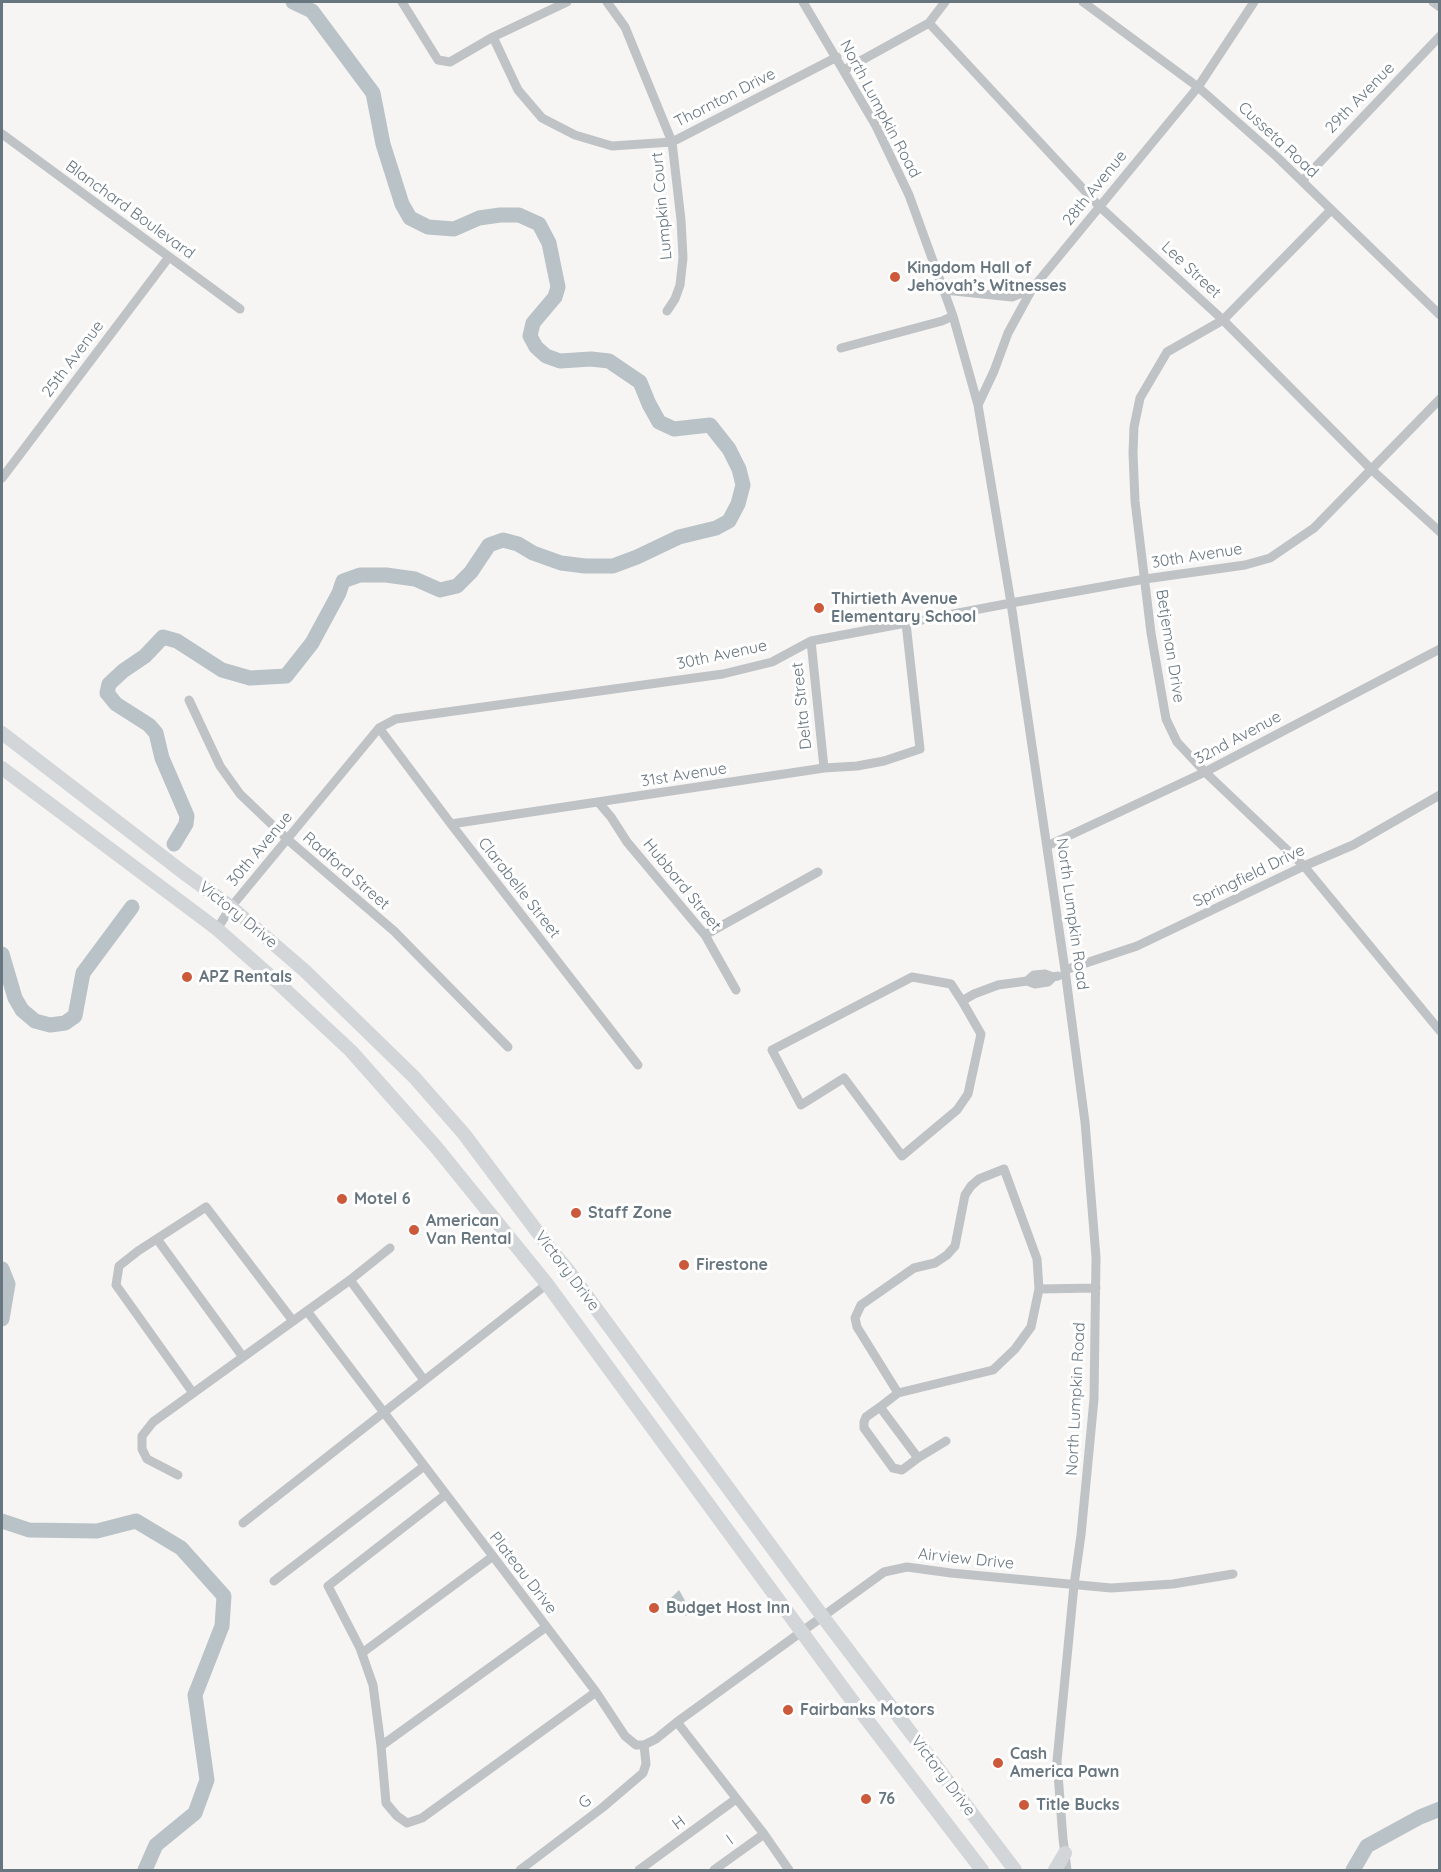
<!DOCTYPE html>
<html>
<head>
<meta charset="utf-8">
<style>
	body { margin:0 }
	#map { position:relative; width:1441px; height:1872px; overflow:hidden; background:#f6f5f3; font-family:Quicksand,sans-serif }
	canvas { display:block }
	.frame { position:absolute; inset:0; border:3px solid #687680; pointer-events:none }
</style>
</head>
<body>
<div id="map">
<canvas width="1441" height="1872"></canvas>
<div class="frame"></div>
</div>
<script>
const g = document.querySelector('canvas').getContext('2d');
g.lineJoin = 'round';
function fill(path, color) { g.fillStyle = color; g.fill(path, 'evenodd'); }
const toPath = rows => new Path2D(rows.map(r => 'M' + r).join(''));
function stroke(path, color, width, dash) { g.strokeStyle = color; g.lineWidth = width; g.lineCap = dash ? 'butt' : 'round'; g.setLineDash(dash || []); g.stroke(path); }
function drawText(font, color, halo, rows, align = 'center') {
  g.font = font + ' Quicksand,sans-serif'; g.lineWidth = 6; g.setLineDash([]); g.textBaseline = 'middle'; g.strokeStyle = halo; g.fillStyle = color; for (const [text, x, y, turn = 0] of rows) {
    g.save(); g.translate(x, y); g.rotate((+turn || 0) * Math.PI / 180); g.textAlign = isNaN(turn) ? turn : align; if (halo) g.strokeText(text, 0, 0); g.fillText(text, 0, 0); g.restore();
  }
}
fill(toPath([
	[679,1590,691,1611,686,1616,681,1609,669,1600]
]), '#b9c2c6');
stroke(toPath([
	[174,844,186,824,187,816,162,758,156,733,149,725,116,704,107,693,109,684,123,671,145,656,163,637,177,641,222,670,250,678,286,676,312,643,339,593,343,581,360,575,386,575,415,579,440,590,457,586,471,572,489,545,503,540,518,544,533,553,561,563,585,566,613,566,637,557,679,537,716,528,729,521,738,504,743,485,739,469,729,449,710,425,674,429,659,422,649,404,640,382,609,361,591,359,560,361,546,356,536,347,530,336,533,323,555,297,558,287,549,243,539,224,519,215,500,215,479,218,454,229,428,227,410,218,402,204,383,144,373,93,312,11,293,2],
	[2,954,15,998,22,1010,35,1021,50,1025,65,1023,75,1016,83,973,132,907],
	[2,1269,8,1284,2,1319],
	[2,1521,29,1530,97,1531,136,1521,181,1548,224,1596,222,1626,195,1695,207,1780,195,1813,156,1845,145,1870],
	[1353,1870,1367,1846,1420,1817,1440,1809]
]), '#b9c2c6', 15);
stroke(toPath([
	[402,2,438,60,450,62,493,37,567,2],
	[607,2,625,27,672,142,681,220,683,258,680,285,675,299,667,311],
	[803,2,876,126,909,195,953,316,978,405,1011,603,1065,970,1085,1122,1096,1257,1094,1399,1081,1535,1074,1585,1057,1761,1063,1839,1067,1870],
	[1083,2,1198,87,1277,157,1440,315],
	[1433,2,1440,7],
	[929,23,1099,206,1223,320,1372,470,1440,532],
	[493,37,518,90,542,118,575,135,612,146,672,142,837,57],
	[844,70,929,23,945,2],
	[2,134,240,309],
	[1302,181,1440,36],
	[1331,210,1223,320,1167,352,1140,398,1134,427,1133,453,1135,501,1151,633,1166,719,1177,742,1205,772,1304,866,1440,1031],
	[944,290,1012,297,1032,289],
	[841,348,942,321,953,316],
	[978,405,994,371,1008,333,1032,289,1198,87,1254,2],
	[2,478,169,257],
	[811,641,824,768],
	[189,700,220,766,240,794,287,839,394,931,508,1047],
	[379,728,451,824,638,1065],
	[599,803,611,817,627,842,705,935,736,990],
	[451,824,824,768,857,766,884,761,920,749,906,623],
	[1047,846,1205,772,1440,649],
	[217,929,231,907,379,728,396,719,723,674,772,662,811,641,1011,603,1145,579,1245,565,1270,558,1314,528,1440,399],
	[705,935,818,872],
	[1065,970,1137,946,1304,866,1353,845,1440,795],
	[1027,981,1035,984,1048,982,1053,977,1058,976],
	[962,1001,981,1034,968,1094,957,1110,902,1156,844,1078,801,1105,772,1050,912,977,951,984,962,1001,974,994,998,985,1027,981,1034,975,1045,974,1053,977],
	[157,1239,243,1357],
	[350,1280,390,1248],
	[1039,1289,1031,1327,1015,1349,993,1370,898,1393,857,1327,855,1318,861,1305,914,1268,935,1263,947,1255,955,1246,965,1195,971,1186,979,1179,1004,1169,1037,1259,1039,1289,1096,1288],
	[307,1311,596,1692,625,1736,636,1745,644,1745],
	[193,1393,116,1285,119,1266,138,1251,206,1207,293,1321],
	[880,1407,918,1458,902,1470,893,1468,864,1428,864,1422,866,1417,880,1407,898,1393],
	[918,1458,946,1441],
	[178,1475,147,1459,142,1449,142,1436,153,1422,350,1280,424,1380],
	[445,1495,328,1586,360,1648,373,1685,381,1746,386,1803,397,1816,407,1823,422,1818,596,1692],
	[243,1523,547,1284],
	[274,1581,423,1467],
	[362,1653,492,1557],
	[677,1722,764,1834,789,1870],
	[644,1745,656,1739,677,1722,884,1572,907,1567,951,1573,1111,1588,1173,1584,1233,1574],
	[381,1746,546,1627],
	[520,1870,602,1808,643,1773,646,1764,644,1745],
	[639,1870,736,1799],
	[714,1870,764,1834]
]), '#bfc3c6', 9);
stroke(toPath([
	[2,733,184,873,231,907,305,971,414,1077,464,1134,551,1250,567,1269,823,1617,1015,1870],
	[2,768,217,929,276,981,351,1051,436,1147,547,1284,848,1695,982,1870],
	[1055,1870,1065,1853]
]), '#d2d6d9', 14);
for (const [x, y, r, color] of [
	[895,277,6,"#cd593b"],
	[819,608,6,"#cd593b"],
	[187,977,6,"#cd593b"],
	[342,1199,6,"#cd593b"],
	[576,1213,6,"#cd593b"],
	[414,1230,6,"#cd593b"],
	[684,1265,6,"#cd593b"],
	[654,1608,6,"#cd593b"],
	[788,1710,6,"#cd593b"],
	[998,1763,6,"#cd593b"],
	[866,1799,6,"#cd593b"],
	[1024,1805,6,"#cd593b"]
]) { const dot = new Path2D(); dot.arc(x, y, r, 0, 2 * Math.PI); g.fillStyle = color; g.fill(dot); stroke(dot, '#fff', 2); }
drawText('16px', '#687680', '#fff', [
	["Thornton Drive",725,98,-27],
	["29th Avenue",1360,98,-46],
	["North Lumpkin Road",880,109,62],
	["Cusseta Road",1278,140,43],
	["28th Avenue",1095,188,-51],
	["Lumpkin Court",662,206,-95],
	["Blanchard Boulevard",130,210,36],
	["Lee Street",1191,270,43],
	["25th Avenue",73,359,-53],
	["30th Avenue",1197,556,-9],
	["Betjeman Drive",1170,646,81],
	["30th Avenue",722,655,-12],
	["Delta Street",802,706,-96],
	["32nd Avenue",1238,738,-28],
	["31st Avenue",684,775,-9],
	["30th Avenue",260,849,-50],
	["Radford Street",346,871,41],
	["Springfield Drive",1249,876,-26],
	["Hubbard Street",682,885,51],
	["Clarabelle Street",519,888,52],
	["North Lumpkin Road",1072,914,82],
	["Victory Drive",238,915,39],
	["Victory Drive",567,1271,53],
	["North Lumpkin Road",1076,1399,-87],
	["Airview Drive",966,1559,6],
	["Plateau Drive",523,1573,52],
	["Victory Drive",943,1776,53],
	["G",585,1802,-37],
	["H",679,1823,-37],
	["I",730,1840,-36]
]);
drawText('bold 16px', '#687680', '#fff', [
	["Kingdom Hall of",907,268],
	["Jehovah’s Witnesses",907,286],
	["Thirtieth Avenue",831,599],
	["Elementary School",831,617],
	["APZ Rentals",199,977],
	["Motel 6",354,1199],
	["Staff Zone",588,1213],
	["American",426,1221],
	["Van Rental",426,1239],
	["Firestone",696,1265],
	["Budget Host Inn",666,1608],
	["Fairbanks Motors",800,1710],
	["Cash",1010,1754],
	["America Pawn",1010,1772],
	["76",878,1799],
	["Title Bucks",1036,1805]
], 'left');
</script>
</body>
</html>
